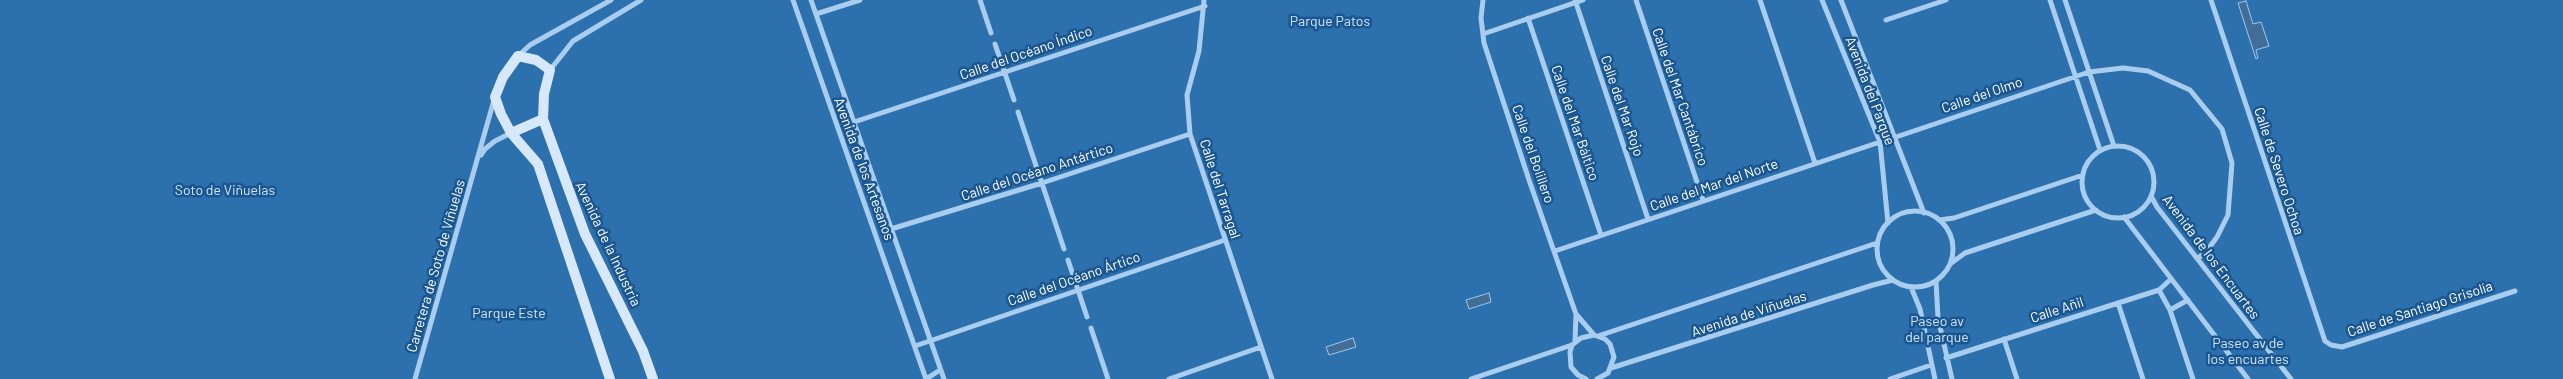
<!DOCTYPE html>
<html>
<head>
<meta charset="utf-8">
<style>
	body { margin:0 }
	canvas { display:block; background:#1a5690 }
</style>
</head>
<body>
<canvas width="2563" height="379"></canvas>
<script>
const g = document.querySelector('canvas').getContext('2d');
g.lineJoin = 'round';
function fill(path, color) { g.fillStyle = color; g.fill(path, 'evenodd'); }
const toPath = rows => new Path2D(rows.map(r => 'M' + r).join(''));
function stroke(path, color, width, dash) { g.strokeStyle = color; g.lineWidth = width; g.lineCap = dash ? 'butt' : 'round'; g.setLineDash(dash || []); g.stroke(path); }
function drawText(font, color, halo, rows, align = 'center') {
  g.font = font + ' Barlow,sans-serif'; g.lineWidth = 5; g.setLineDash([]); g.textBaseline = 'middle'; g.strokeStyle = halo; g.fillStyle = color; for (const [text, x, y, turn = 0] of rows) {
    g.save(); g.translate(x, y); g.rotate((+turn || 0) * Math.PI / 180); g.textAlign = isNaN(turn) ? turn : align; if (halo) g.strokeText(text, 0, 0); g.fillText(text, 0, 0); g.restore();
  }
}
fill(toPath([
	[0,0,2563,0,2563,379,0,379]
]), '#2d70ae');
const water = toPath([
	[2246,1,2253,24,2261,22,2269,46,2256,50,2258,58,2256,59,2238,3,2246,1],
	[1489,293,1491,302,1469,309,1466,300,1489,293],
	[1353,338,1356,347,1329,355,1326,347,1353,338]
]);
fill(water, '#426d97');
stroke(water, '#9cc9f1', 1);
stroke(toPath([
	[991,33,995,44],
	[1014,100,1018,112]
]), '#3c6fa1', 5, [5, 2.5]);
stroke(toPath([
	[793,0,926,379],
	[811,0,944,379],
	[980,0,991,33],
	[1204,0,1199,51,1187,95,1190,134,1272,379],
	[1483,0,1481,18,1484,43,1529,180,1576,314,1594,335],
	[1575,0,1648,219],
	[1636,0,1703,200],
	[1760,0,1815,163],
	[1822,0,1880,142,1888,223],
	[1841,0,1924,213],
	[2050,0,2100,150],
	[2065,0,2114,146],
	[2211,0,2325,341,2331,345,2342,347,2515,291],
	[816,14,860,0],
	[1528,18,1601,235],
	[1886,20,1946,0],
	[1483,34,1583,0],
	[995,44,1014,100],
	[518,56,530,45,611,0],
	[550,70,573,41,641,0],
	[1018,112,1064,249],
	[854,122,1205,6],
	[1896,137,2089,72,2123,68,2148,71,2190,90,2222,129,2232,163,2228,215,2217,237,2206,252,2198,258],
	'2082 182a36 36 0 1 1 72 0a36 36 0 1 1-72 0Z',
	[481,155,485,149,495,141,511,133],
	[2151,196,2157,207,2291,379],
	'1877 249a38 38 0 1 1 76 0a38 38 0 1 1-76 0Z',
	[2124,217,2248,379],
	[1939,220,1954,218,2083,175],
	[891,229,1042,183,1190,134],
	[1555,251,1880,142],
	[1068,260,1087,317],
	[1950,264,1965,253,2096,210],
	[1936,281,1938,318,1952,379],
	[1911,287,1920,309,1935,379],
	[2159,290,2170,310,2193,379],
	[2118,303,2143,379],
	[2170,310,2188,300],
	[1091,328,1108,379],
	[1598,336,1877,243],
	[2004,339,2017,379],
	[1575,342,1576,314],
	[915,346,1225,240],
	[1946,358,2159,290,2171,279],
	[1611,368,1873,285,1893,280],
	[415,379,494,100],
	[926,379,940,370],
	[1169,379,1261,347],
	[1471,379,1572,345],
	[1586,379,1578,375,1571,367,1570,352,1572,345,1581,338,1594,335,1605,339,1610,344,1614,357,1608,373,1597,379],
	[1890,379,1931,365]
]), '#a9cdef', 5);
stroke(toPath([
	[543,119,585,234,643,351,653,379],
	[511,133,543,119,544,94,550,70,536,60,518,56,503,77,495,97,501,114,511,133,538,164,610,379]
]), '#d6e8fa', 10);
drawText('14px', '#cfe6fa', '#1a5690', [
	["Parque Patos",1330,21],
	["Soto de Viñuelas",225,190],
	["Parque Este",509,313],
	["Paseo av",1937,321],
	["del parque",1937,337],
	["Paseo av de",2248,343],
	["los encuartes",2248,359]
]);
drawText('14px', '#fff', '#1a5690', [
	["Calle del Océano Índico",1026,53,-19],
	["Avenida del Parque",1870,91,69],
	["Calle del Olmo",1982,95,-19],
	["Calle del Mar Cantábrico",1680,97,71],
	["Calle del Mar Rojo",1622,106,71],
	["Calle del Mar Báltico",1575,123,71],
	["Calle del Bolillero",1533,154,71],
	["Avenida de los Artesanos",864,169,70],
	["Calle de Severo Ochoa",2279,171,72],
	["Calle del Océano Antártico",1037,172,-18],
	["Calle del Mar del Norte",1714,185,-19],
	["Calle del Tarragal",1220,189,72],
	["Avenida de la Industria",608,244,65],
	["Avenida de los Encuartes",2211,257,53],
	["Carretera de Soto de Viñuelas",436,266,-74],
	["Calle del Océano Ártico",1074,279,-19],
	["Calle de Santiago Grisolía",2420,309,-18],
	["Calle Añil",2057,310,-18],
	["Avenida de Viñuelas",1749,314,-18]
]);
</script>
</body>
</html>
